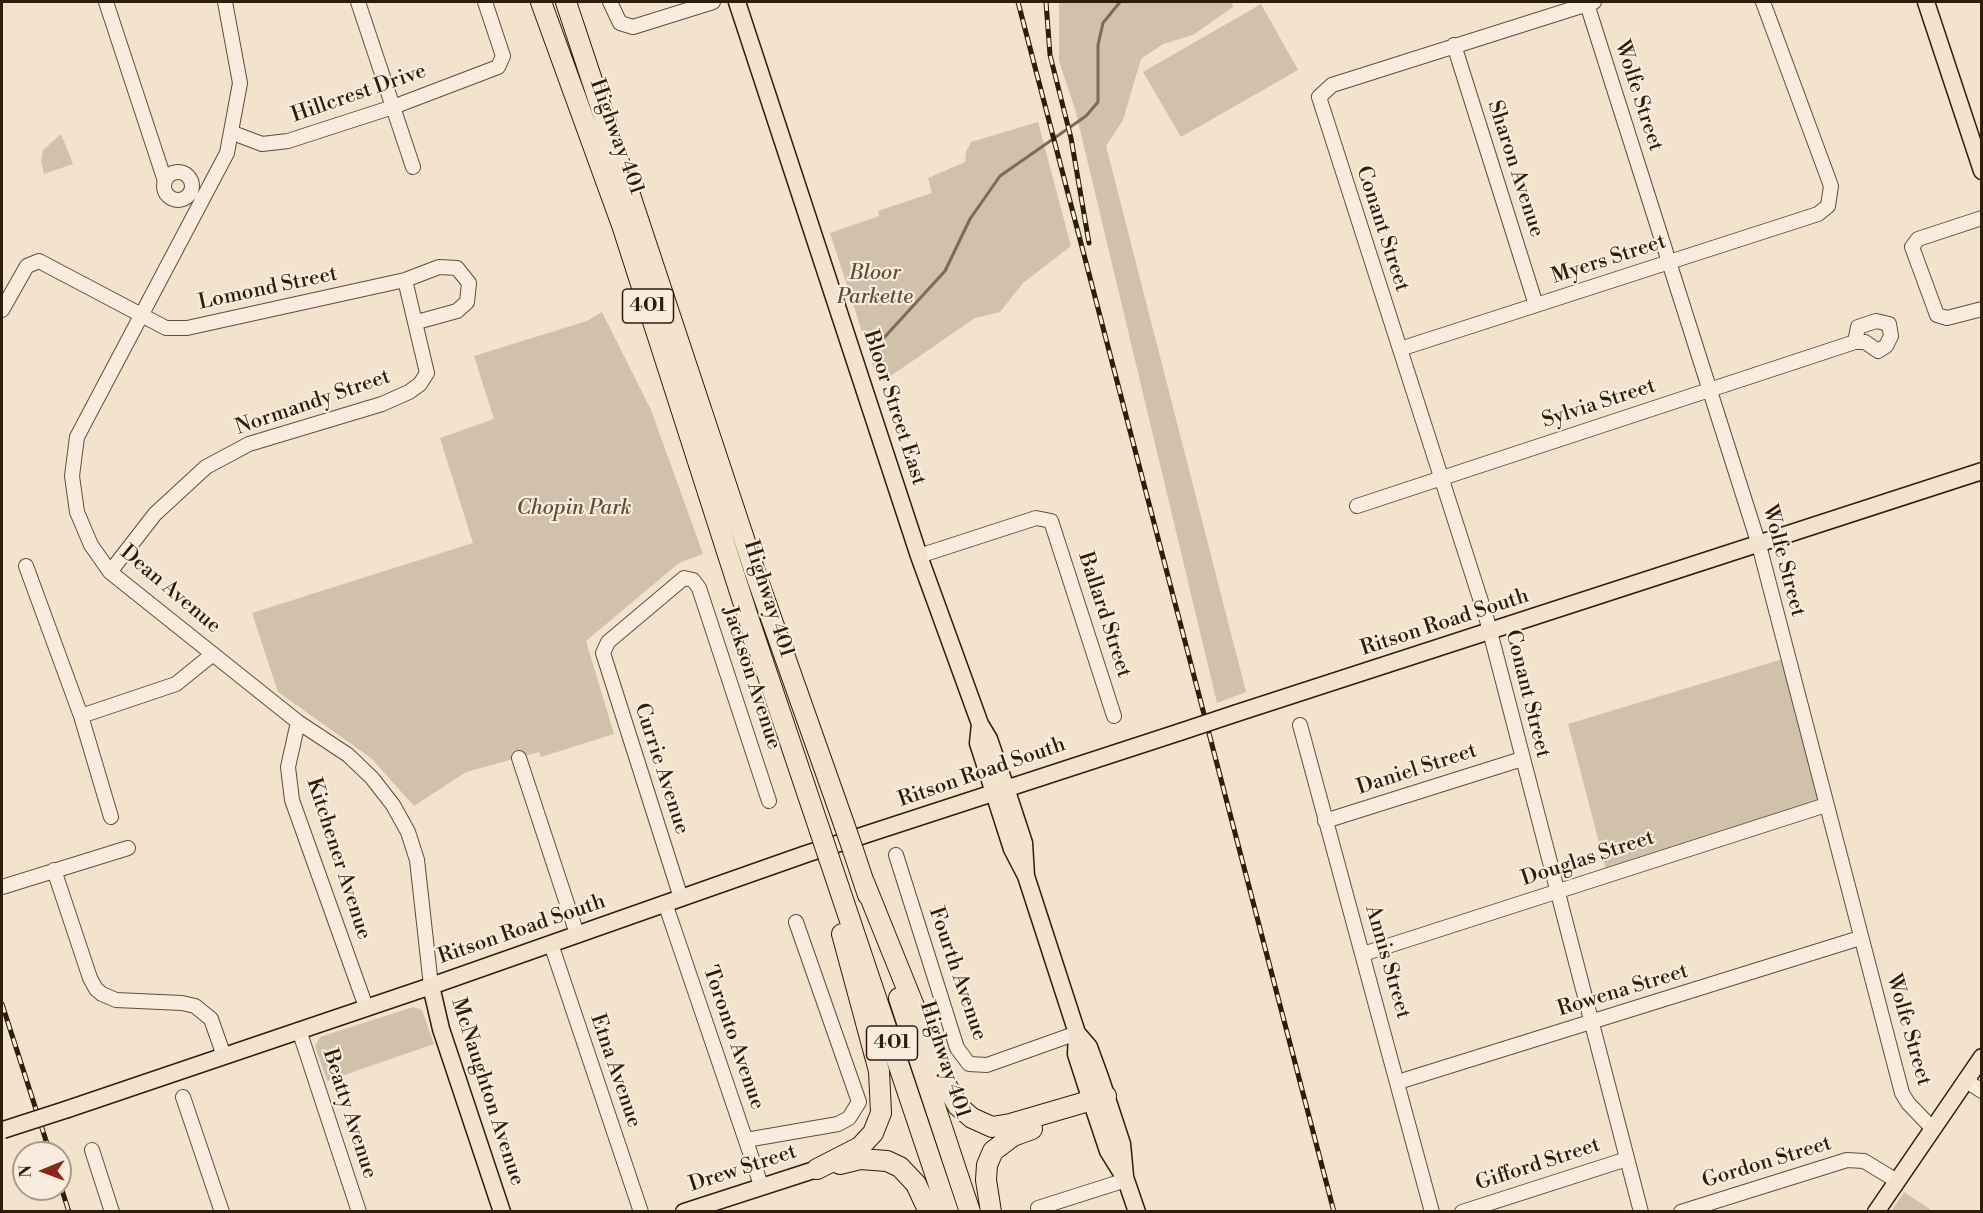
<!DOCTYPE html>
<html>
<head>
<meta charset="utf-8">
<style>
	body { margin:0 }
	#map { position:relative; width:1983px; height:1213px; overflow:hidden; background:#f3e2cc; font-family:"Libre Bodoni",serif }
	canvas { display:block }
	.frame { position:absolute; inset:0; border:3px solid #2c1e0b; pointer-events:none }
	.north { position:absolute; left:12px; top:1141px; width:60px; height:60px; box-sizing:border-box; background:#f7ecde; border:2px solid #a69a8a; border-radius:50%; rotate:269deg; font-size:16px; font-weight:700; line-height:24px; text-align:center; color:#2c1e0b }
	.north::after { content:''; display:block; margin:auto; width:21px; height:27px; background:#8f2418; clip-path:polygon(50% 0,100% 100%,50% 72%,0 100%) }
</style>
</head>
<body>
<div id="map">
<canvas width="1983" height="1213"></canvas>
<div class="frame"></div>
<div class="north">N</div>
</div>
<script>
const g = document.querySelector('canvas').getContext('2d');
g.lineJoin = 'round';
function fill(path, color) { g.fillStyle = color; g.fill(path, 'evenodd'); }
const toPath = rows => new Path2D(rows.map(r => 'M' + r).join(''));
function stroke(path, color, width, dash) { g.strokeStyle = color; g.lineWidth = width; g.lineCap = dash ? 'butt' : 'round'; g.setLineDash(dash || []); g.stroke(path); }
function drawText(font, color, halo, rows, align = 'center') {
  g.font = font + ' "Libre Bodoni",serif'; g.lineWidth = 4.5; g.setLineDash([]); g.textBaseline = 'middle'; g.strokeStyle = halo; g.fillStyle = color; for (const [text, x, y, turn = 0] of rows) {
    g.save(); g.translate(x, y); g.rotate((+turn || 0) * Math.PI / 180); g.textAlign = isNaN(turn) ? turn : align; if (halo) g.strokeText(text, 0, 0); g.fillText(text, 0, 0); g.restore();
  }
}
fill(toPath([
	[1059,2,1232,2,1233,7,1193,35,1163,44,1141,59,1123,120,1106,146,1246,692,1217,703,1075,109,1059,61],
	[1261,4,1298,70,1181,137,1143,72],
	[1038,122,1071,246,1023,283,1000,312,975,318,879,384,830,233,879,216,878,211,932,193,928,178,965,162,966,152,971,142],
	[61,134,73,164,44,174,41,161,43,150],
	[602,312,651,410,703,554,679,563,586,641,614,734,541,757,539,752,466,772,414,806,371,758,278,692,252,613,473,543,440,438,494,419,474,356,587,321],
	[1783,659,1821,803,1607,873,1568,724],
	[413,1007,422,1010,434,1044,327,1081,315,1046,320,1037],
	[1904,1192,1933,1211,1891,1211]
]), '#d1c1ab');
stroke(toPath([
	[881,341,945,271,970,219,1000,176,1086,116,1098,102,1098,45,1103,23,1120,2]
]), '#7b6b57', 3);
const minor = toPath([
	[106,2,165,181],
	[225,2,240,83,227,153,77,437,72,476,77,512,91,545,110,572,298,722,348,755,372,778,393,805,408,832,417,860,431,986],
	[358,2,413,167],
	[610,2,620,23,633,27,713,2],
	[1594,2,1332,85,1319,97,1487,620,1641,1212],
	[1587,4,1759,545,1902,1093,1908,1103,1931,1127],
	[1454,45,1536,305],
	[233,133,262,144,288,141,393,107,498,67,503,56,485,2],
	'164 186a14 14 0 1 1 28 0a14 14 0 1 1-28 0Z',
	[1982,218,1918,239,1912,247,1937,315,1947,318,1982,309],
	[2,310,27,266,39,261,166,328,187,328,405,280,439,267,457,268,469,283,467,302,457,311,417,322],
	[1400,349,1818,214,1828,206,1831,186,1763,2],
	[1357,506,1855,342,1858,327,1876,321,1889,324,1891,336,1886,346,1878,351,1865,342,1855,342],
	[919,556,1036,518,1051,521,1114,716],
	[26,566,81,716,111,817],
	[110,572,155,514,206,467,249,444,382,404,409,392,420,384,427,373,405,280],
	[81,716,176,684,213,654],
	[298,722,288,767,292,800,366,1007],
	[1300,725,1432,1212],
	[519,758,577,934],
	[1325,821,1522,759],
	[896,855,957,1048,969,1064,987,1065,1077,1033],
	[54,870,90,978,96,989,102,994,116,1000,182,1003,195,1006,211,1019,224,1056],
	[2,887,128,848],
	[681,898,603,653,608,642,684,578,693,580,699,588,769,801],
	[665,903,761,1185],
	[551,944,641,1212],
	[1363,954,1826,805],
	[299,1030,359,1212],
	[1965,1080,1982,1091],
	[1398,1082,1860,938],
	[183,1097,222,1212],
	[746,1140,838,1124,849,1118,859,1102,796,922],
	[92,1150,112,1212],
	[1038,1208,1126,1180],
	[1462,1212,1627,1159],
	[1681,1212,1847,1160,1864,1161,1897,1181]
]);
const major = toPath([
	[737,2,919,556,980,724,989,739,1006,788,1024,843,1026,876],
	[1926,2,1982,171],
	[1237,713,1982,471],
	[980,724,978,743,1012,849,1026,876,1077,1033,1076,1054,1086,1085,1108,1151,1126,1180,1137,1212],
	[431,986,441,1029,502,1212],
	[1077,1033,1089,1047,1101,1080,1122,1144,1125,1176],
	[68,1109,431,986,806,854,1180,732],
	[684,1212,817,1169],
	[1876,1212,1982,1057]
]);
const highway = toPath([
	[541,2,622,225,747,614,820,831],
	[566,2,757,578,844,824],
	[853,850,868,895],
	[829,858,948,1212],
	[864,882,945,1083,958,1106,972,1118,992,1127,1010,1124,1106,1096],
	[899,998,970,1212],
	[840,1164,860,1159,887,1161,900,1167,916,1184,929,1212],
	[817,1169,860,1147,873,1133,881,1113,879,1071,842,934],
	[991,1212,986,1180,987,1165,993,1151,1013,1136,1032,1129]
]);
stroke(minor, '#5e4f3b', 16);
stroke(major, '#2c1e0b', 19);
stroke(highway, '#2c1e0b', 22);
stroke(minor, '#f7ecde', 14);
stroke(major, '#f3e2cc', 16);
stroke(highway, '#f3e2cc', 20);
const rail = toPath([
	[1018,2,1334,1212],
	[1046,2,1050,55,1071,138,1089,243],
	[2,1004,50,1153],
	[60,1184,69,1212]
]);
stroke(rail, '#2c1e0b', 5);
stroke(rail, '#f7ecde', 3, [9]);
const majorBridge = toPath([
	[1180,732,1237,713],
	[3,1130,68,1109]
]);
const highwayBridge = toPath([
	[844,824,853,850],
	[820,831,829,858]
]);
stroke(majorBridge, '#2c1e0b', 19, []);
stroke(highwayBridge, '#2c1e0b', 22, []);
stroke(majorBridge, '#f3e2cc', 16);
stroke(highwayBridge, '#f3e2cc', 20);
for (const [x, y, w] of [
	[648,306,51],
	[892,1043,51]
]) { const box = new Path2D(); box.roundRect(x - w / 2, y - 17, w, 34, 4.5); g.fillStyle = '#f7ecde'; g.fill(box); stroke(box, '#2c1e0b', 1.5); }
drawText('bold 20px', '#2c1e0b', null, [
	["401",648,306],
	["401",892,1043]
]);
drawText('21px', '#2c1e0b', '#f7ecde', [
	["Hillcrest Drive",359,94,-19],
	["Wolfe Street",1638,96,72],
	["Highway 401",616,137,70],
	["Sharon Avenue",1515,169,72],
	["Conant Street",1382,229,72],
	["Myers Street",1609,260,-18],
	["Lomond Street",268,289,-12],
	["Normandy Street",313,403,-19],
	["Sylvia Street",1599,404,-18],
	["Bloor Street East",894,408,72],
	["Wolfe Street",1783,561,75],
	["Dean Avenue",170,590,40],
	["Highway 401",768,599,72],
	["Ballard Street",1104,615,72],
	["Ritson Road South",1445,623,-18],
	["Jackson Avenue",751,678,72],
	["Conant Street",1527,694,76],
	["Currie Avenue",661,769,72],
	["Daniel Street",1417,770,-18],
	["Ritson Road South",982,773,-19],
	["Kitchener Avenue",338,859,72],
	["Douglas Street",1588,859,-18],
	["Ritson Road South",522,930,-19],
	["Annis Street",1387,962,74],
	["Fourth Avenue",957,974,71],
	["Rowena Street",1623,991,-17],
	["Wolfe Street",1908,1030,74],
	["Toronto Avenue",733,1038,71],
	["Highway 401",944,1060,72],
	["Etna Avenue",615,1071,71],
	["McNaughton Avenue",487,1092,72],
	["Beatty Avenue",349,1114,72],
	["Gordon Street",1767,1163,-17],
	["Gifford Street",1538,1165,-18],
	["Drew Street",743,1169,-18]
]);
drawText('italic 21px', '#5e4f3b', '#f7ecde', [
	["Bloor",875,274],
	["Parkette",875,298],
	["Chopin Park",574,509]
]);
</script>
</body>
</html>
